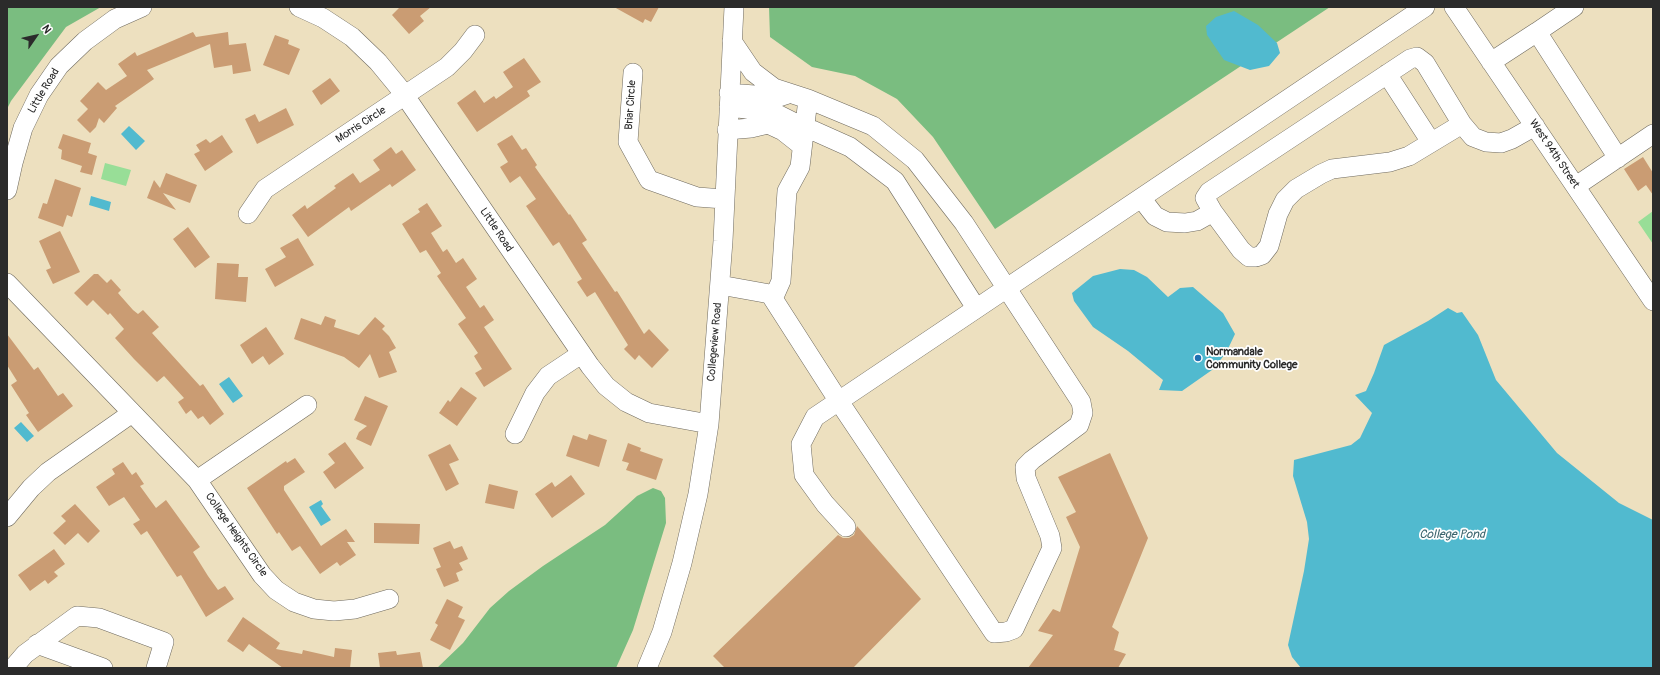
<!DOCTYPE html>
<html>
<head>
<meta charset="utf-8">
<style>
	body { margin:0 }
	#map { position:relative; width:1660px; height:675px; overflow:hidden; background:#ede0bf; font-family:Pangolin,sans-serif }
	canvas { display:block }
	.frame { position:absolute; inset:0; border:8px solid #2b2b2b; pointer-events:none }
	.north { position:absolute; left:16px; top:16px; width:40px; height:40px; -webkit-text-stroke:3px #fff; paint-order:stroke; rotate:56deg; font-size:11px; font-weight:700; line-height:16px; text-align:center; color:#2b2b2b }
	.north::after { content:''; display:block; margin:auto; width:14px; height:18px; background:#2b2b2b; clip-path:polygon(50% 0,100% 100%,50% 72%,0 100%) }
</style>
</head>
<body>
<div id="map">
<canvas width="1660" height="675"></canvas>
<div class="frame"></div>
<div class="north">N</div>
</div>
<script>
const g = document.querySelector('canvas').getContext('2d');
g.lineJoin = 'round';
function fill(path, color) { g.fillStyle = color; g.fill(path, 'evenodd'); }
const toPath = rows => new Path2D(rows.map(r => 'M' + r).join(''));
function stroke(path, color, width, dash) { g.strokeStyle = color; g.lineWidth = width; g.lineCap = dash ? 'butt' : 'round'; g.setLineDash(dash || []); g.stroke(path); }
function drawText(font, color, halo, rows, align = 'center') {
  g.font = font + ' Pangolin,sans-serif'; g.lineWidth = 3.5; g.setLineDash([]); g.textBaseline = 'middle'; g.strokeStyle = halo; g.fillStyle = color; for (const [text, x, y, turn = 0] of rows) {
    g.save(); g.translate(x, y); g.rotate((+turn || 0) * Math.PI / 180); g.textAlign = isNaN(turn) ? turn : align; if (halo) g.strokeText(text, 0, 0); g.fillText(text, 0, 0); g.restore();
  }
}
fill(toPath([
	[105,163,131,170,126,186,101,179],
	[1653,211,1653,244,1638,222]
]), '#98de97');
fill(toPath([
	[7,7,101,7,66,27,11,101,7,109],
	[769,7,1330,7,995,229,933,137,897,99,855,76,812,67,770,37],
	[653,488,661,491,665,498,666,523,633,630,616,668,437,668,463,643,490,608,509,591,543,566,605,525,637,496]
]), '#7abd80');
fill(toPath([
	[1234,11,1258,25,1277,43,1280,53,1269,66,1250,70,1224,60,1207,35,1206,26,1216,17],
	[129,126,145,141,136,150,121,134],
	[91,196,111,202,109,211,89,205],
	[1120,269,1134,270,1147,277,1168,297,1180,288,1193,287,1223,313,1235,334,1226,353,1212,370,1182,391,1159,390,1163,380,1128,351,1093,327,1074,301,1072,293,1093,276],
	[1448,308,1457,313,1462,312,1478,335,1496,380,1557,453,1619,503,1653,520,1653,668,1301,668,1292,657,1288,645,1304,571,1309,539,1307,522,1293,476,1294,460,1351,445,1360,438,1372,413,1355,395,1366,391,1374,373,1384,345,1428,321],
	[229,377,243,396,233,403,219,384],
	[21,422,34,436,27,442,14,428],
	[321,500,323,504,321,506,331,520,321,526,309,507]
]), '#51bacf');
fill(toPath([
	[400,7,431,7,420,16,424,21,409,34,392,15],
	[614,7,659,7,651,22,645,19,643,23],
	[193,32,196,37,228,32,229,45,246,43,251,71,233,74,232,65,214,68,210,44,147,70,154,79,115,106,117,108,104,123,99,118,96,127,90,133,77,120,88,109,80,101,98,82,106,90,127,76,118,64,135,52,137,56],
	[275,35,289,40,288,44,300,49,289,75,263,65],
	[524,58,541,82,527,91,530,96,477,132,457,103,475,90,484,103,494,96,496,99,513,87,503,72],
	[330,78,340,91,321,105,312,91],
	[286,108,294,125,257,144,245,119,255,114,259,122],
	[63,134,91,143,88,153,97,156,92,175,80,172,82,166,61,159,62,150,58,148],
	[222,135,233,152,205,171,194,154,200,151,196,145,206,139,210,143],
	[512,135,522,150,526,148,537,165,535,167,569,215,570,214,587,240,582,243,615,292,617,291,644,334,649,329,669,350,652,368,639,355,635,360,624,349,628,345,595,292,587,297,577,282,582,279,559,242,553,246,526,206,536,199,520,176,510,183,500,167,508,162,497,144],
	[391,147,396,154,402,150,416,170,392,187,390,184,351,211,349,207,308,237,292,215,305,205,307,209,336,188,334,186,353,173,360,183,380,170,373,160],
	[1643,157,1653,173,1653,195,1646,185,1638,191,1624,169],
	[166,173,197,185,190,203,163,193,176,210,147,198,154,180,160,188],
	[55,179,81,188,72,217,67,215,63,227,38,218,43,203,47,204],
	[427,203,442,226,431,233,443,252,447,249,456,263,463,258,477,279,466,287,480,308,484,305,494,320,484,327,512,369,484,387,475,373,482,369,474,356,478,353,458,324,466,318,437,276,441,273,426,250,420,253,402,224,420,212,418,209],
	[188,227,210,257,195,268,173,239],
	[60,231,80,272,53,284,46,270,51,268,39,241],
	[298,238,314,265,275,287,265,269,286,257,280,248],
	[217,263,239,264,238,277,248,277,246,302,215,299],
	[94,274,98,274,107,283,111,279,121,290,118,293,133,310,138,314,143,310,159,327,152,333,200,386,203,384,224,414,210,425,203,416,198,419,191,410,186,414,178,402,184,398,164,376,157,382,134,359,115,338,124,329,110,313,108,315,93,300,87,306,74,293],
	[325,316,336,320,334,327,359,335,375,317,385,326,382,329,389,336,396,348,389,352,397,372,379,378,370,354,359,368,344,357,294,339,301,318,321,325],
	[266,327,284,354,269,365,263,356,252,364,240,345],
	[7,334,34,370,38,367,58,396,63,393,73,406,38,432,26,415,29,413,11,385,17,381,7,365],
	[461,387,477,398,457,426,439,413,448,400,450,402],
	[365,396,388,406,371,446,356,439,359,432,367,426,354,420],
	[589,434,607,440,599,467,566,456,573,435,587,440],
	[345,442,364,468,335,489,323,472,335,463,328,454],
	[628,443,641,448,640,451,663,459,656,480,626,470,629,463,622,461],
	[450,444,459,460,449,464,459,484,446,491,428,455],
	[1110,453,1148,538,1112,627,1119,632,1114,650,1126,654,1118,668,1028,668,1053,635,1038,631,1053,609,1060,612,1080,547,1066,517,1076,512,1058,477],
	[295,458,305,472,284,486,284,490,321,546,346,529,355,542,347,542,356,555,340,566,337,562,320,574,300,546,292,551,279,532,277,534,247,488,286,461,287,463],
	[123,462,132,475,136,472,144,484,140,486,156,508,166,500,200,547,193,552,208,576,218,590,225,586,234,599,206,617,181,575,177,577,147,531,141,535,133,524,140,520,124,497,109,506,96,487,115,474,112,469],
	[571,475,585,494,552,518,535,494,552,482,555,487],
	[489,484,518,491,514,509,485,503],
	[75,504,100,531,88,543,78,533,65,545,53,533,66,521,61,516],
	[374,523,420,524,419,544,374,543],
	[857,526,921,599,853,668,725,668,713,656,838,535,843,538,849,538,854,535],
	[450,541,454,549,462,546,468,559,459,563,463,570,456,573,459,581,444,587,436,569,441,567,433,548],
	[54,549,65,564,54,572,58,576,48,584,45,580,30,591,18,575],
	[447,599,463,607,458,617,465,620,450,650,430,640,438,625,435,623],
	[243,617,280,643,276,649,302,654,303,650,334,657,335,648,352,650,350,668,283,668,249,644,243,652,227,641],
	[396,651,397,655,420,652,423,668,380,668,378,653]
]), '#ca9c73');
const minor = toPath([
	[299,7,323,18,352,37,378,62,401,90,590,366,606,386,626,402,649,413,709,424],
	[1454,7,1653,301],
	[1574,7,1537,32,1618,158],
	[732,41,753,72,774,88,808,99,800,167,787,191,781,281,773,299],
	[1491,62,1537,32],
	[633,73,628,142,649,180,697,197,724,199],
	[1387,74,1431,142],
	[729,93,779,97,788,94],
	[729,107,773,112,807,129,812,130,850,147,895,181,976,308],
	[727,130,751,128,768,124,783,131,802,146],
	[1576,186,1653,134],
	[7,190,13,163,23,128,39,95,59,66,85,41,115,19,142,7],
	[1141,198,1155,216,1167,222,1185,223,1197,221,1213,212,1241,250,1249,257,1256,257,1262,255,1269,246,1278,214,1285,200,1296,189,1321,174,1332,169,1390,162,1409,156,1462,124,1473,137,1486,142,1501,143,1512,139,1535,126],
	[1213,212,1205,198,1209,192,1410,59,1417,57,1425,63,1462,124],
	[248,214,265,189,447,67,463,51,475,35],
	[7,283,197,480,262,575,276,590,294,602,314,609,334,611,355,609,389,599],
	[720,285,770,294,838,400,994,633,1006,632,1014,629,1052,548,1050,536,1026,478,1025,467,1032,460,1079,425,1083,413,1081,402,964,223,915,160,873,126,808,99],
	[515,434,535,393,548,376,581,354],
	[197,480,307,405],
	[7,517,31,488,48,472,132,413],
	[846,527,825,504,804,475,801,444,815,417,1425,7],
	[37,644,103,668],
	[13,668,25,654,77,616,99,618,164,642,156,668],
	[647,668,662,632,682,563,698,494,709,424,723,241,734,7]
]);
stroke(minor, '#6f6a5f', 20);
stroke(minor, '#fff', 19);
for (const [x, y, r, color] of [
	[1198,358,4,"#1f6fb2"]
]) { const dot = new Path2D(); dot.arc(x, y, r, 0, 2 * Math.PI); g.fillStyle = color; g.fill(dot); stroke(dot, '#fff', 1.5); }
drawText('11px', '#2b2b2b', '#fff', [
	["Little Road",44,91,-59],
	["Briar Circle",631,105,-86],
	["Morris Circle",361,125,-33],
	["West 94th Street",1554,154,56],
	["Little Road",496,230,56],
	["Collegeview Road",715,342,-85],
	["College Heights Circle",236,535,55]
]);
drawText('bold 11px', '#2b2b2b', '#fff', [
	["Normandale",1206,352],
	["Community College",1206,365]
], 'left');
drawText('italic 12px', '#3a646d', '#fff', [
	["College Pond",1452,535]
]);
</script>
</body>
</html>
